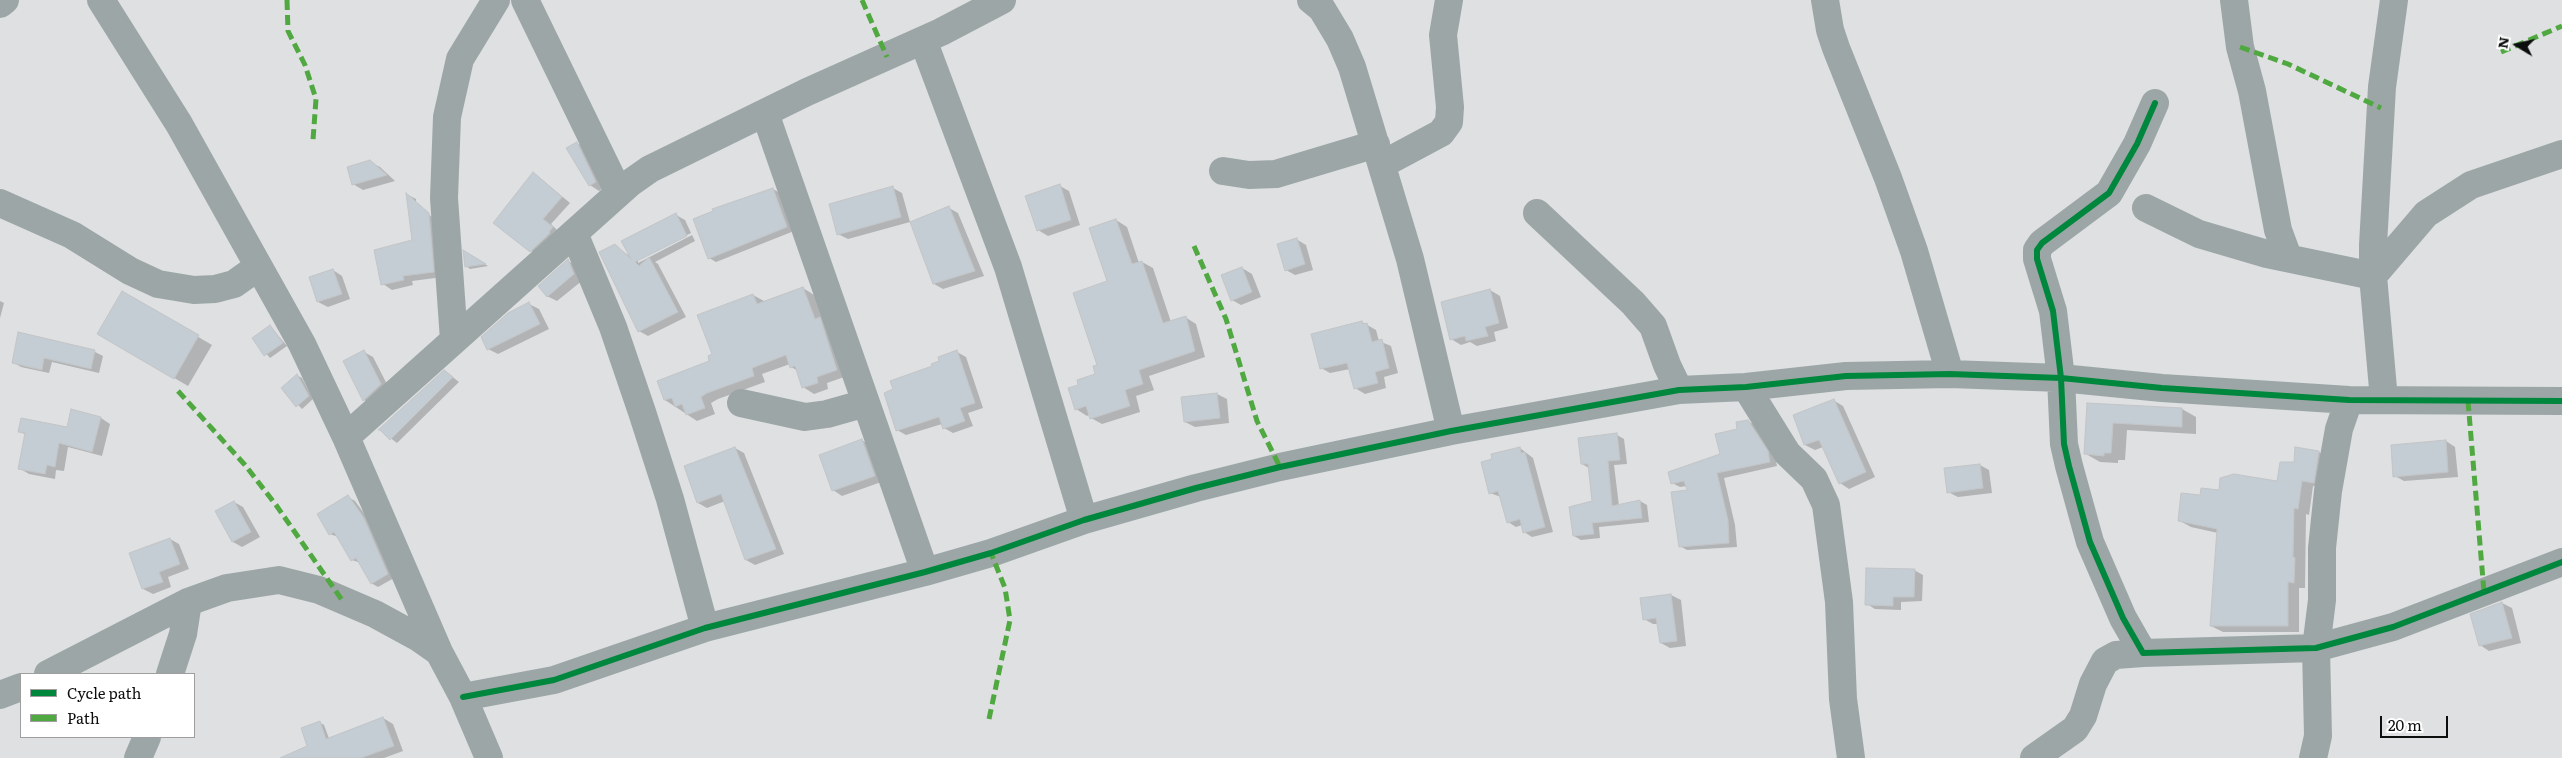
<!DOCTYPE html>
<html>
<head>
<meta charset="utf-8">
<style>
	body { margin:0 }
	#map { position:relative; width:2562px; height:758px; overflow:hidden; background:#dee0e1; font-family:Literata,serif }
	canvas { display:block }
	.legend { position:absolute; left:20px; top:673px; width:175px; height:65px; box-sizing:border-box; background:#fff; border:1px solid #9e9e9e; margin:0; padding:6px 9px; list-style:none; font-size:15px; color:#0c0d0d }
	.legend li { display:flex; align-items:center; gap:10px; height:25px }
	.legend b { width:25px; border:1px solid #9e9e9e }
	.north { position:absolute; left:2492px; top:20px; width:50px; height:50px; -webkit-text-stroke:4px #fff; paint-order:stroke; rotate:279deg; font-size:14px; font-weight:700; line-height:20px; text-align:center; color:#0c0d0d }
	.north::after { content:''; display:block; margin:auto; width:18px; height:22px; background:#0c0d0d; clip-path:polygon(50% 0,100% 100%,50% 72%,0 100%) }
	.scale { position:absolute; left:2380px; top:716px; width:68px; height:22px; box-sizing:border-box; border:2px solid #0c0d0d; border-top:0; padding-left:6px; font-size:15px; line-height:18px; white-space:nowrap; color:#0c0d0d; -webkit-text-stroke:4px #fff; paint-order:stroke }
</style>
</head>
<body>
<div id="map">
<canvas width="2562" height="758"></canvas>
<ul class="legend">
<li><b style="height:6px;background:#00873e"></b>Cycle path</li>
<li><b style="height:6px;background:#50a841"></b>Path</li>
</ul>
<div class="north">N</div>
<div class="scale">20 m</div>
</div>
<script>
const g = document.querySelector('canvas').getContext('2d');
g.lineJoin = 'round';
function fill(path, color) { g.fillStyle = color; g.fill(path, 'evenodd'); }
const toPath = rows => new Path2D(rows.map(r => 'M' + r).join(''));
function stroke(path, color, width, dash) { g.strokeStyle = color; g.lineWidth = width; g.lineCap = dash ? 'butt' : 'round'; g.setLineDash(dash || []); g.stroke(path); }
fill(toPath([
	[577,143,586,148,605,187,599,191,590,185],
	[370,162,380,167,395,181,363,190,353,184],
	[534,173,570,203,551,224,560,233,539,255,531,251],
	[1060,186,1069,191,1080,225,1048,236,1038,230],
	[893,188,902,193,910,222,848,239,838,234],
	[773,189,780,193,794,231,716,262,709,258],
	[408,195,416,199,416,203,433,218,443,277,412,281,413,285,392,290,383,284,413,241],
	[949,208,958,213,984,276,943,289,934,284],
	[676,215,685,220,691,233,638,260,638,263,692,235,695,241,655,262,658,264,686,317,648,336,639,331,615,246,631,257],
	[1116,220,1127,227,1139,263,1142,262,1153,268,1171,322,1185,317,1196,324,1205,357,1149,376,1154,390,1136,396,1140,412,1102,424,1091,418,1090,414,1087,416,1076,409,1080,386,1097,375],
	[1296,239,1306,245,1313,270,1295,275,1286,270],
	[465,252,488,266,470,269,466,266],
	[568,261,577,266,583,280,557,301,547,296],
	[1242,268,1252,274,1261,297,1241,305,1232,300],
	[333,270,342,276,350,299,328,307,318,302],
	[803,288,814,295,847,376,827,383,828,389,814,394,803,387,798,371,791,367,790,364,762,374,765,382,718,399,711,403,715,414,697,421,665,400,711,362,753,295,764,301],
	[1490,290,1500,296,1508,328,1494,332,1496,341,1477,346,1470,342,1461,345,1451,339],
	[123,293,212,345,188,386,99,334],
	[0,301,4,303,0,318],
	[529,304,539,309,549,329,498,354,488,349],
	[1362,322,1376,330,1379,341,1391,346,1398,373,1384,377,1386,388,1365,394,1355,388,1350,369,1330,373,1321,368],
	[270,326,287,346,270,358,253,338],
	[19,334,95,352,103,356,99,373,52,362,49,373,21,367,13,362],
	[364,352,373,357,390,390,373,405,364,400],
	[957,352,966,357,983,408,968,413,973,426,953,433,944,428,942,424,906,435,897,430,933,367],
	[445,371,459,382,397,443,380,430],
	[298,376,302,378,313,399,302,409,283,389],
	[1217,394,1227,399,1229,423,1195,427,1185,422,1182,398],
	[1833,400,1843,406,1875,477,1849,489,1840,483,1823,447,1815,450,1805,445],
	[2088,404,2182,409,2196,417,2196,434,2127,430,2125,460,2118,460,2118,463,2100,462,2086,454],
	[72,411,101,418,110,424,102,456,68,447,64,471,56,470,55,479,29,474,19,468,26,435,19,431,68,428],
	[1748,421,1756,426,1775,457,1777,466,1724,478,1735,525,1737,547,1687,550,1680,546,1689,491,1687,486,1680,487,1672,483,1721,455],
	[1617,435,1624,439,1627,464,1614,465,1619,506,1640,501,1647,505,1649,522,1599,527,1600,538,1581,540,1574,536,1593,502,1589,468,1582,464,1579,439],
	[862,440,871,446,884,481,842,496,833,490],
	[2446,441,2455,447,2458,477,2404,481,2395,476],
	[735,448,744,453,784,554,755,565,746,560,725,501,707,508,698,503],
	[1520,448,1533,458,1553,532,1532,537,1524,532,1522,525,1516,527,1508,522,1501,497,1490,493],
	[2319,452,2330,459,2325,488,2313,486,2309,515,2306,514,2305,588,2299,588,2299,632,2223,632,2211,626,2218,533,2191,527,2180,521,2201,496,2278,483,2296,463],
	[1980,465,1989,470,1992,493,1958,497,1948,492],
	[348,497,355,501,371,523,394,578,378,587,371,583,361,563,352,560,338,537,330,534],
	[234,502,243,507,260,537,242,547,233,542],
	[170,539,179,544,189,569,168,577,171,587,153,594,143,589,130,554],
	[1914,570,1923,575,1922,601,1901,602,1901,610,1875,609,1867,604],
	[1671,595,1681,600,1686,646,1670,648,1661,643,1658,624,1653,624,1644,619,1641,599],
	[2502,603,2512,608,2521,643,2489,651,2480,645],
	[383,718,393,724,403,751,384,758,354,758],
	[319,722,324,725,335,755,328,758,313,758]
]), '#0003');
const building = toPath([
	[577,142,596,182,589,186,566,148,577,142],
	[370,160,387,175,352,185,347,167,370,160],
	[533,172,562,197,543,219,553,227,549,232,550,233,530,252,493,223,533,172],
	[1060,184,1071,220,1037,231,1025,196,1060,184],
	[893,186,901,217,837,235,829,204,893,186],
	[773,188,787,227,708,259,693,219,713,211,712,209,773,188],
	[406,193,429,213,434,272,403,276,404,280,381,285,374,250,412,240,406,193],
	[949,206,975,271,933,284,910,222,949,206],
	[676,213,687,236,635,262,639,266,649,257,678,312,638,332,599,252,615,244,631,259,621,241,676,213],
	[1116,219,1132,264,1142,261,1163,323,1186,316,1195,351,1139,370,1143,384,1125,390,1130,406,1090,419,1086,406,1075,410,1068,388,1078,385,1077,380,1095,374,1093,366,1097,365,1073,293,1107,281,1089,228,1116,219],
	[1297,238,1305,264,1285,271,1277,244,1297,238],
	[463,250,486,264,465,267,463,250],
	[568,259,574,274,547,297,538,286,568,259],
	[1242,267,1252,292,1231,301,1221,275,1242,267],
	[333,269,342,294,317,302,309,277,333,269],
	[803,287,815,319,820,317,837,370,817,377,818,383,802,388,795,366,790,368,786,355,752,368,754,376,707,393,701,397,705,408,686,415,682,404,675,407,672,398,664,400,657,381,709,361,708,356,712,354,697,315,753,294,757,304,803,287],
	[1490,289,1499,323,1485,327,1488,336,1466,341,1465,336,1450,340,1441,302,1490,289],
	[122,291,199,335,174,379,97,334,122,291],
	[529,302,540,324,487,350,481,337,508,313,529,302],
	[1362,321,1363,324,1367,323,1372,342,1382,339,1389,368,1375,372,1378,383,1354,389,1347,363,1320,369,1311,334,1362,321],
	[270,325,283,343,264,356,252,338,270,325],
	[18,332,95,350,91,369,44,358,42,370,12,363,18,332],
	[364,350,381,384,363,401,343,361,364,350],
	[957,350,975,403,960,408,965,421,943,429,939,417,896,431,884,393,893,389,890,381,932,366,931,364,939,361,938,357,957,350],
	[444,370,453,377,390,440,380,430,378,430,444,370],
	[297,374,309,396,296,407,281,388,297,374],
	[1217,393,1220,418,1184,422,1181,397,1217,393],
	[1834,399,1866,472,1839,484,1819,440,1804,445,1793,415,1834,399],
	[2087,403,2182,408,2182,427,2113,423,2111,453,2104,453,2104,456,2084,454,2087,403],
	[71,409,101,417,92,452,59,443,55,467,47,465,45,474,18,469,25,433,18,432,21,418,67,427,71,409],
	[1748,420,1768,451,1770,462,1717,473,1728,520,1729,543,1679,547,1671,492,1687,490,1684,481,1671,484,1668,472,1720,454,1715,434,1737,429,1736,422,1748,420],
	[1617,433,1620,460,1608,461,1612,506,1640,500,1642,518,1592,523,1594,534,1573,536,1569,507,1592,501,1588,464,1581,464,1578,438,1617,433],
	[862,439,875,476,832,491,819,455,862,439],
	[2446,440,2448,472,2393,477,2391,445,2446,440],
	[735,447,776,549,745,560,721,494,697,503,684,466,735,447],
	[1520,447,1521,453,1525,452,1545,527,1523,533,1520,519,1507,523,1498,491,1489,494,1481,462,1492,459,1491,454,1520,447],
	[2295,447,2319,451,2314,483,2302,481,2298,509,2294,508,2293,557,2295,558,2294,583,2288,582,2288,626,2210,626,2217,529,2178,521,2181,493,2200,495,2201,488,2219,490,2220,478,2234,474,2277,481,2280,462,2294,462,2295,447],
	[1980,464,1983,488,1947,493,1944,468,1980,464],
	[348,495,364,518,388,574,371,584,356,558,351,561,334,532,329,535,317,514,348,495],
	[234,501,251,532,232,542,215,511,234,501],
	[170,538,180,564,159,572,163,582,142,589,129,553,170,538],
	[1866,568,1915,569,1914,597,1893,597,1893,606,1865,605,1866,568],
	[1671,594,1677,641,1660,643,1656,618,1643,620,1640,598,1671,594],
	[2502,602,2512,638,2479,646,2470,614,2502,602],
	[383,717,394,746,361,758,280,758,307,746,301,728,320,721,326,739,383,717]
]);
fill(building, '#c4ccd4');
stroke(building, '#c3c4c6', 1);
stroke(toPath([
	[101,0,179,124,302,344,346,437,439,652,463,697,489,758],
	[525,0,619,193],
	[1311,0,1322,9,1340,39,1352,67,1410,259,1451,431],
	[1825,0,1830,30,1836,48,1888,178,1914,251,1950,374],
	[2234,0,2240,47,2252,91,2278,230,2288,257],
	[0,4,5,0],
	[923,40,1008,267,1084,520],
	[2155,103,2137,144,2109,193,2042,243,2037,250,2037,259,2053,311,2061,378,2064,444,2069,466,2090,542,2123,618,2143,653,2316,648,2393,627,2562,562],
	[765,113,925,572],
	[1383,164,1441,133,1449,122,1450,107,1443,35,1449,0],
	[1223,171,1249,175,1276,174,1376,144],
	[0,203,72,235,130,271,158,284,194,290,215,289,234,284,258,267],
	[2146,208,2199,234,2267,254,2373,276,2426,214,2471,185,2562,154],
	[1537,213,1633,303,1653,326,1667,365,1679,390],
	[574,233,613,327,642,412,670,499,705,628],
	[454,340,444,198,447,117,460,59,496,0],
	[1746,387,1787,453,1814,479,1826,505,1839,602,1843,699,1851,758],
	[2384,400,2373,276,2373,245,2382,87,2394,0],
	[741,403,805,417,827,414,866,403],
	[346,437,630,183,650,169,807,92,941,32,1002,0],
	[48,674,188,602,227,588,279,580,319,590,375,614,419,638,439,652],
	[170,674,183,634,188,602],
	[0,695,21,687],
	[463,697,554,680,705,628,925,572,991,553,1084,520,1196,488,1280,467,1451,431,1679,390,1746,387,1846,376,1950,374,2061,378,2162,388,2349,400,2562,401],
	[138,758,147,737],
	[2034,758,2075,729,2083,716,2093,684,2105,661,2116,655,2143,653],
	[2313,758,2318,736,2316,648,2322,600,2322,548,2328,491,2339,429,2349,400]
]), '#9da6a6', 28);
stroke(toPath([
	[287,0,288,31,305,65,316,99,313,140],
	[862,0,887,57],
	[2240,47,2288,64,2381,108],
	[2501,52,2562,26],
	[1194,246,1226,319,1257,421,1280,467],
	[178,391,245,465,276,505,342,600],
	[2468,401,2484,592],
	[989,719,1010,620,1005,588,991,553]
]), '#50a841', 5, [10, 5]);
stroke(toPath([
	[2155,103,2137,144,2109,193,2042,243,2037,250,2037,259,2053,311,2061,378,2064,444,2069,466,2090,542,2123,618,2143,653,2316,648,2393,627,2562,562],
	[463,697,554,680,705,628,925,572,991,553,1084,520,1196,488,1280,467,1451,431,1679,390,1746,387,1846,376,1950,374,2061,378,2162,388,2349,400,2562,401]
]), '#00873e', 6);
</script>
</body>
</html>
